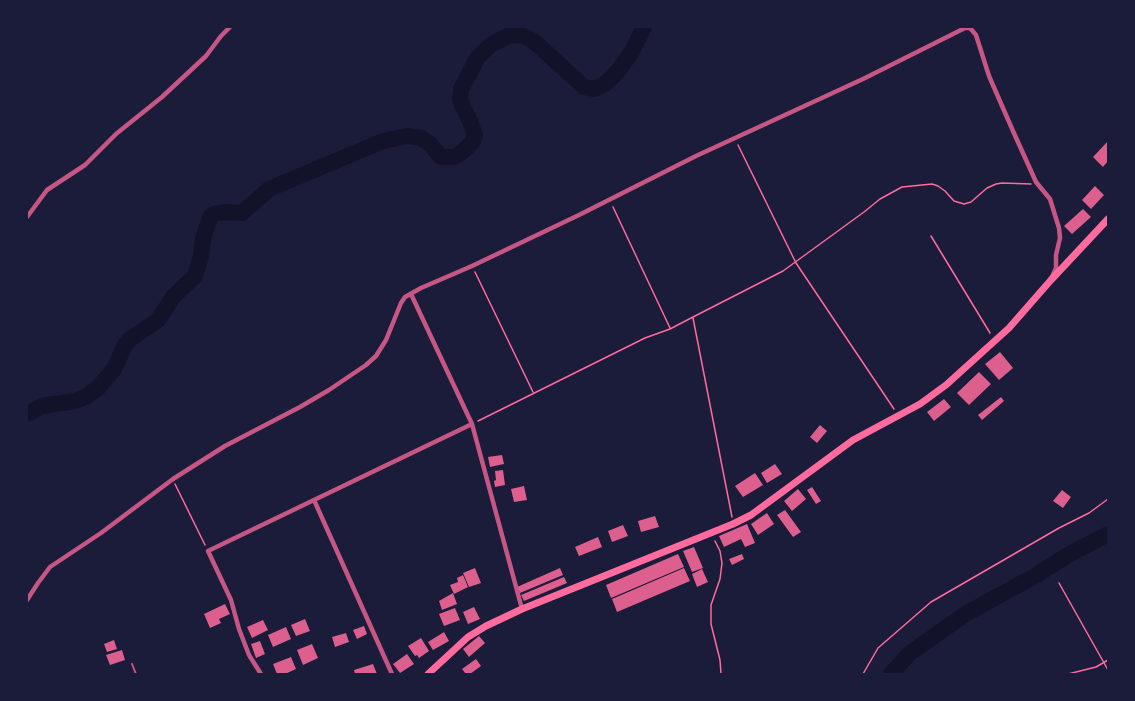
<!DOCTYPE html>
<html>
<head>
<meta charset="utf-8">
<style>
	body { margin:0 }
	#map { position:relative; width:1135px; height:701px; overflow:hidden; background:#1b1b3a; font-family:Quicksand,sans-serif }
	canvas { display:block }
	.frame { position:absolute; inset:0; border:28px solid #1b1b3a; pointer-events:none }
</style>
</head>
<body>
<div id="map">
<canvas width="1135" height="701"></canvas>
<div class="frame"></div>
</div>
<script>
const g = document.querySelector('canvas').getContext('2d');
g.lineJoin = 'round';
const toPath = rows => new Path2D(rows.map(r => 'M' + r).join(''));
function stroke(path, color, width, dash) { g.strokeStyle = color; g.lineWidth = width; g.lineCap = dash ? 'butt' : 'round'; g.setLineDash(dash || []); g.stroke(path); }
function fill(path, color) { g.fillStyle = color; g.fill(path, 'evenodd'); }
stroke(toPath([
	[27,414,42,406,75,401,87,396,98,388,114,369,124,347,129,340,158,320,173,297,195,276,201,256,203,239,206,229,211,216,214,214,223,212,242,213,269,189,383,141,407,136,421,138,430,144,441,157,454,157,462,152,472,143,475,135,470,121,462,105,460,99,461,89,478,57,492,44,508,36,520,35,528,38,536,43,584,87,594,89,605,84,618,71,631,53,644,27],
	[891,674,910,653,967,613,1035,576,1068,555,1108,534]
]), '#12122b', 16);
fill(toPath([
	[1108,141,1108,161,1103,167,1093,157],
	[1095,186,1104,195,1091,209,1082,200],
	[1083,209,1091,217,1072,234,1064,226],
	[1000,352,1013,368,999,380,985,364],
	[979,372,991,384,969,405,957,393],
	[1001,397,1004,401,982,420,978,415],
	[944,399,951,407,934,421,927,412],
	[820,425,827,431,817,443,810,437],
	[502,455,504,464,490,467,488,457],
	[775,464,782,474,767,483,761,473],
	[503,470,505,485,495,487,494,481,496,480,495,471],
	[755,473,763,485,743,497,735,486],
	[524,486,527,500,514,502,511,489],
	[812,487,821,501,816,504,807,490],
	[798,489,806,499,792,511,784,501],
	[1062,490,1071,497,1063,508,1053,501],
	[785,510,801,532,793,537,777,515],
	[767,513,774,524,758,535,751,524],
	[655,516,659,527,641,532,638,521],
	[747,524,755,543,745,547,741,539,724,547,719,536],
	[623,525,628,536,612,542,608,531],
	[598,537,602,547,579,556,575,547],
	[694,547,703,568,692,572,683,551],
	[678,554,684,567,611,598,606,585],
	[742,554,744,559,732,565,729,559],
	[475,568,481,583,469,587,463,573],
	[560,568,563,575,520,593,517,587],
	[684,568,690,581,617,612,612,599],
	[702,569,708,582,697,587,692,574],
	[463,575,468,587,454,594,450,585,458,582,457,578],
	[564,577,567,583,524,601,521,595],
	[453,593,457,604,442,610,439,601],
	[225,604,230,614,219,619,221,623,210,628,204,614],
	[474,607,480,619,468,624,463,612],
	[455,608,460,620,444,626,439,614],
	[305,619,310,631,296,636,291,625],
	[263,620,268,630,252,638,247,627],
	[364,626,367,634,357,639,353,630],
	[286,627,291,639,273,647,268,635],
	[444,632,449,641,433,650,428,642],
	[346,633,349,642,335,647,332,637],
	[479,636,485,643,469,657,463,649],
	[421,638,429,651,419,658,417,655,415,656,408,646],
	[114,640,117,649,107,652,104,644],
	[260,641,265,654,256,658,251,644],
	[312,644,318,658,303,665,297,650],
	[122,650,125,660,110,665,106,655],
	[407,654,414,664,400,673,393,664],
	[291,657,296,669,285,674,277,674,273,664],
	[476,659,481,666,470,674,466,674,462,669],
	[373,664,377,674,355,674,354,670]
]), '#dd5f8e');
stroke(toPath([
	[738,145,796,263,894,409],
	[613,207,670,328],
	[931,236,990,333],
	[475,272,533,392],
	[693,318,732,517],
	[478,421,645,338,670,329,693,317,783,271,864,212,880,199,902,187,932,184,938,186,945,191,954,201,964,204,971,202,987,188,996,184,1002,183,1031,184],
	[175,484,205,545],
	[715,541,720,551,722,563,720,579,711,605,711,624,720,660,721,674],
	[1059,583,1108,670],
	[863,674,878,648,931,602,1059,528,1089,513,1108,499],
	[1068,674,1096,667,1108,660]
]), '#ff6b9d', 1.5);
stroke(toPath([
	[132,664,136,674]
]), '#c65784', 2);
stroke(toPath([
	[27,217,47,190,85,165,116,134,162,97,206,56,221,36,230,27],
	[411,294,472,424,522,609],
	[314,500,392,674],
	[27,600,38,583,50,567,101,533,173,479,225,446,300,407,329,390,366,365,376,356,386,340,401,303,405,297,421,288,472,266,579,215,696,156,863,79,965,28,970,28,976,35,989,76,1013,131,1036,182,1050,199,1059,228,1060,238,1056,255,1056,268,1052,277],
	[261,674,249,655,239,629,231,600,208,551,472,424]
]), '#c65784', 4.5);
stroke(toPath([
	[428,674,468,637,486,626,522,609,733,524,751,515,853,440,920,404,946,385,1009,328,1051,280,1108,219]
]), '#ff6b9d', 7);
</script>
</body>
</html>
